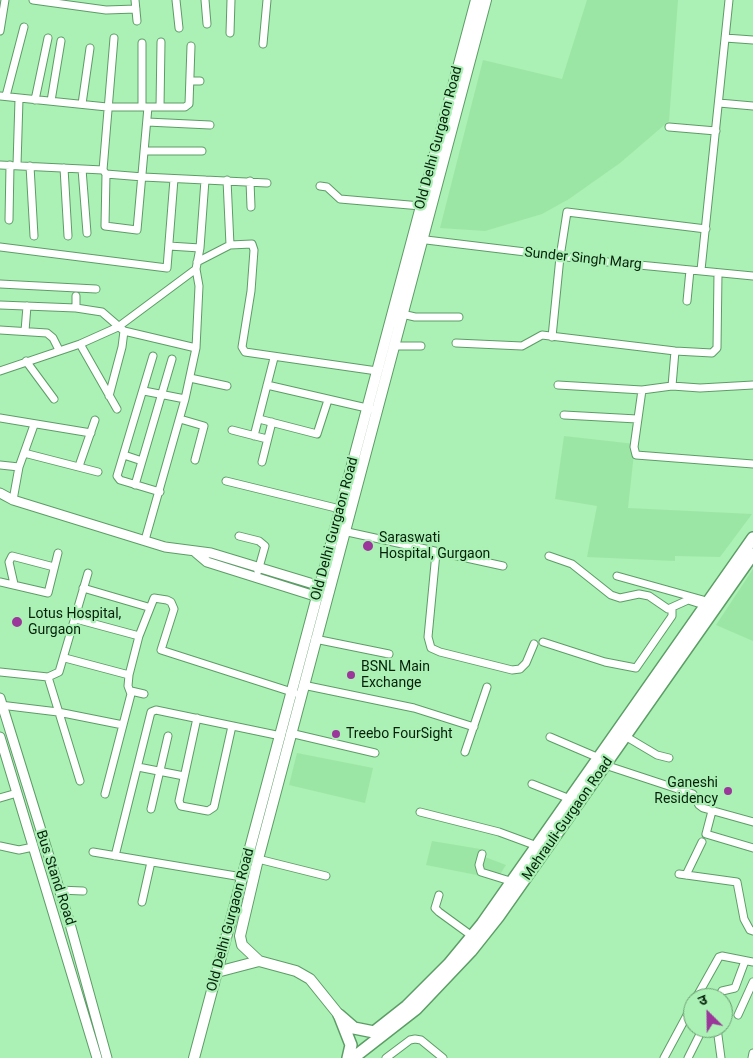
<!DOCTYPE html>
<html>
<head>
<meta charset="utf-8">
<style>
	body { margin:0 }
	#map { position:relative; width:753px; height:1058px; overflow:hidden; background:#abf0b4; font-family:Roboto,"Noto Sans Devanagari",sans-serif }
	canvas { display:block }
	.north { position:absolute; left:683px; top:988px; width:50px; height:50px; box-sizing:border-box; background:#abf0b4; border:1px solid #699d70; border-radius:50%; rotate:337deg; font-size:14px; font-weight:700; line-height:20px; text-align:center; color:#05210b }
	.north::after { content:''; display:block; margin:auto; width:18px; height:22px; background:#9b369b; clip-path:polygon(50% 0,100% 100%,50% 72%,0 100%) }
</style>
</head>
<body>
<div id="map">
<canvas width="753" height="1058"></canvas>
<div class="north">उ</div>
</div>
<script>
const g = document.querySelector('canvas').getContext('2d');
g.lineJoin = 'round';
function fill(path, color) { g.fillStyle = color; g.fill(path, 'evenodd'); }
const toPath = rows => new Path2D(rows.map(r => 'M' + r).join(''));
function stroke(path, color, width, dash) { g.strokeStyle = color; g.lineWidth = width; g.lineCap = dash ? 'butt' : 'round'; g.setLineDash(dash || []); g.stroke(path); }
function drawText(font, color, halo, rows, align = 'center') {
  g.font = font + ' Roboto,sans-serif'; g.lineWidth = 4.5; g.setLineDash([]); g.textBaseline = 'middle'; g.strokeStyle = halo; g.fillStyle = color; for (const [text, x, y, turn = 0] of rows) {
    g.save(); g.translate(x, y); g.rotate((+turn || 0) * Math.PI / 180); g.textAlign = isNaN(turn) ? turn : align; if (halo) g.strokeText(text, 0, 0); g.fillText(text, 0, 0); g.restore();
  }
}
fill(toPath([
	[587,0,678,0,669,121,620,163,569,199,542,214,485,231,440,228,483,60,562,79],
	[564,436,635,444,628,508,752,514,720,557,675,556,675,561,587,557,597,506,555,499],
	[753,569,753,641,716,625],
	[297,753,373,768,365,803,289,785],
	[432,841,486,850,485,857,506,865,497,879,426,865]
]), '#9be6a5');
const minor = toPath([
	[33,0,106,10,136,9],
	[135,0,137,21],
	[176,0,179,28],
	[205,0,207,24],
	[0,31,5,0],
	[230,33,231,0],
	[725,38,753,40],
	[263,44,267,0],
	[190,81,200,81],
	[0,96,107,107,185,107,189,104,191,46],
	[6,96,24,27],
	[35,100,48,38],
	[51,101,61,41],
	[719,103,753,106],
	[82,104,90,48],
	[142,107,142,43],
	[160,107,161,42],
	[147,122,210,125],
	[669,127,716,131],
	[145,151,202,151],
	[0,165,103,170,106,174,143,177,267,183],
	[17,165,19,99],
	[30,166,34,236],
	[64,168,68,236],
	[82,169,87,233],
	[103,170,114,38],
	[106,174,105,226,137,230,148,107],
	[227,180,230,245],
	[250,181,251,207],
	[320,186,327,187,340,199,421,206],
	[9,220,10,165],
	[418,239,608,262,753,276],
	[169,246,200,248],
	[0,247,167,268,174,179],
	[197,262,230,245,252,244,254,250,251,291,242,347,245,352,377,371],
	[701,270,729,0],
	[0,284,96,289],
	[687,301,690,270],
	[0,305,76,308,102,312,124,331,196,348],
	[76,308,76,296],
	[402,314,415,317,459,317],
	[0,330,47,333,53,338,59,350],
	[25,331,27,306],
	[552,337,560,257,567,212,706,229],
	[456,343,522,346,542,335,675,351,712,353,717,348,718,273],
	[80,344,117,409],
	[393,346,421,346],
	[153,356,117,476,120,480,160,492],
	[26,361,54,399],
	[0,371,80,344,118,327,196,269],
	[190,378,227,386],
	[267,385,371,409],
	[558,385,642,390,672,386,700,388,753,385],
	[672,386,675,351],
	[642,390,634,447,636,455,753,464],
	[144,391,185,399],
	[109,396,122,347,124,331],
	[564,415,637,419],
	[0,418,91,433],
	[180,419,204,426,195,460],
	[259,419,317,434,328,400],
	[232,430,267,439],
	[254,436,274,358],
	[24,453,98,472],
	[124,455,142,461],
	[262,462,272,422],
	[0,465,19,467],
	[79,466,95,420],
	[226,481,340,509],
	[135,485,172,359],
	[13,500,19,467,34,425],
	[343,531,503,566],
	[239,536,259,541,265,546,258,571],
	[145,540,185,399,196,348,199,286,196,269,200,248,205,180],
	[436,553,428,637,431,648,440,652,512,670,520,669,526,663,534,644],
	[549,556,572,564,611,595,620,598,639,594,649,596,668,609,688,600,704,605],
	[617,576,703,600],
	[0,582,48,593,58,553],
	[14,584,9,562,12,556,54,567],
	[83,588,148,607],
	[76,619,139,636],
	[315,639,389,654],
	[543,642,605,662,636,668,672,616,672,608],
	[65,658,129,675],
	[0,672,48,677,59,672,88,573],
	[48,677,80,781],
	[303,685,414,708,474,727],
	[131,691,144,694],
	[0,705,58,712,123,725],
	[197,718,179,801,181,806,208,811,214,807,232,726],
	[290,733,375,753],
	[625,736,657,755,669,758],
	[550,737,599,758],
	[465,752,487,687],
	[605,765,693,794,699,805,703,808,753,822],
	[138,767,184,776],
	[532,784,570,799],
	[105,794,131,694,128,686,129,675,139,636,154,598,167,600,171,602,174,609,161,650,295,693],
	[0,798,17,793],
	[151,809,168,736],
	[712,811,706,834,753,848],
	[420,812,499,832,537,846],
	[0,846,19,850,33,847],
	[93,852,242,877],
	[482,854,479,865,481,872,510,881],
	[115,856,151,712,156,710,281,736],
	[258,859,326,876],
	[679,874,737,882,744,919,750,930,753,931],
	[686,875,702,842],
	[58,890,83,891],
	[439,895,435,908,439,912,472,936],
	[142,902,151,862],
	[696,998,719,957,722,956,753,962],
	[718,998,722,991,735,988,745,961],
	[738,1015,753,982],
	[717,1028,721,1058],
	[386,1058,410,1040,415,1039,421,1040,443,1058],
	[664,1058,693,1004],
	[688,1058,703,1028],
	[752,1058,753,1053]
]);
const tertiary = toPath([
	[0,493,13,500,165,547,211,553,320,586],
	[194,551,207,562,318,597],
	[0,698,70,924,107,1058],
	[0,737,97,1058]
]);
const secondary = toPath([
	[259,961,242,945,240,936,258,859,486,0],
	[217,972,259,961,296,971,310,979,339,1015],
	[194,1058,476,0]
]);
const primary = toPath([
	[339,1015,354,1028,374,1032,407,1006,449,964,482,924,753,538],
	[340,1017,351,1045,348,1058],
	[353,1058,416,1009,471,951,498,917,753,554]
]);
stroke(minor, '#5c9d66', 9);
stroke(tertiary, '#5c9d66', 11);
stroke(secondary, '#5c9d66', 12);
stroke(primary, '#5c9d66', 14);
stroke(minor, '#fff', 7);
stroke(tertiary, '#fff', 9);
stroke(secondary, '#fff', 10);
stroke(primary, '#fff', 11);
for (const [x, y, r, color] of [
	[368,546,6,"#9b369b"],
	[17,622,6,"#9b369b"],
	[351,675,5,"#9b369b"],
	[336,734,5,"#9b369b"],
	[728,791,5,"#9b369b"]
]) { const dot = new Path2D(); dot.arc(x, y, r, 0, 2 * Math.PI); g.fillStyle = color; g.fill(dot); stroke(dot, '#abf0b4', 2); }
drawText('14px', '#05210b', '#abf0b4', [
	["Old Delhi Gurgaon Road",439,138,-75],
	["Sunder Singh Marg",583,259,6],
	["Old Delhi Gurgaon Road",335,529,-75],
	["Mehrauli-Gurgaon Road",568,819,-55],
	["Bus Stand Road",55,878,72],
	["Old Delhi Gurgaon Road",231,920,-75]
]);
drawText('14px', '#05210b', '#abf0b4', [
	["Saraswati",379,538],
	["Hospital, Gurgaon",379,554],
	["Lotus Hospital,",28,614],
	["Gurgaon",28,630],
	["BSNL Main",361,667],
	["Exchange",361,683],
	["Treebo FourSight",346,734],
	["Ganeshi",718,783,"right"],
	["Residency",718,799,"right"]
], 'left');
</script>
</body>
</html>
